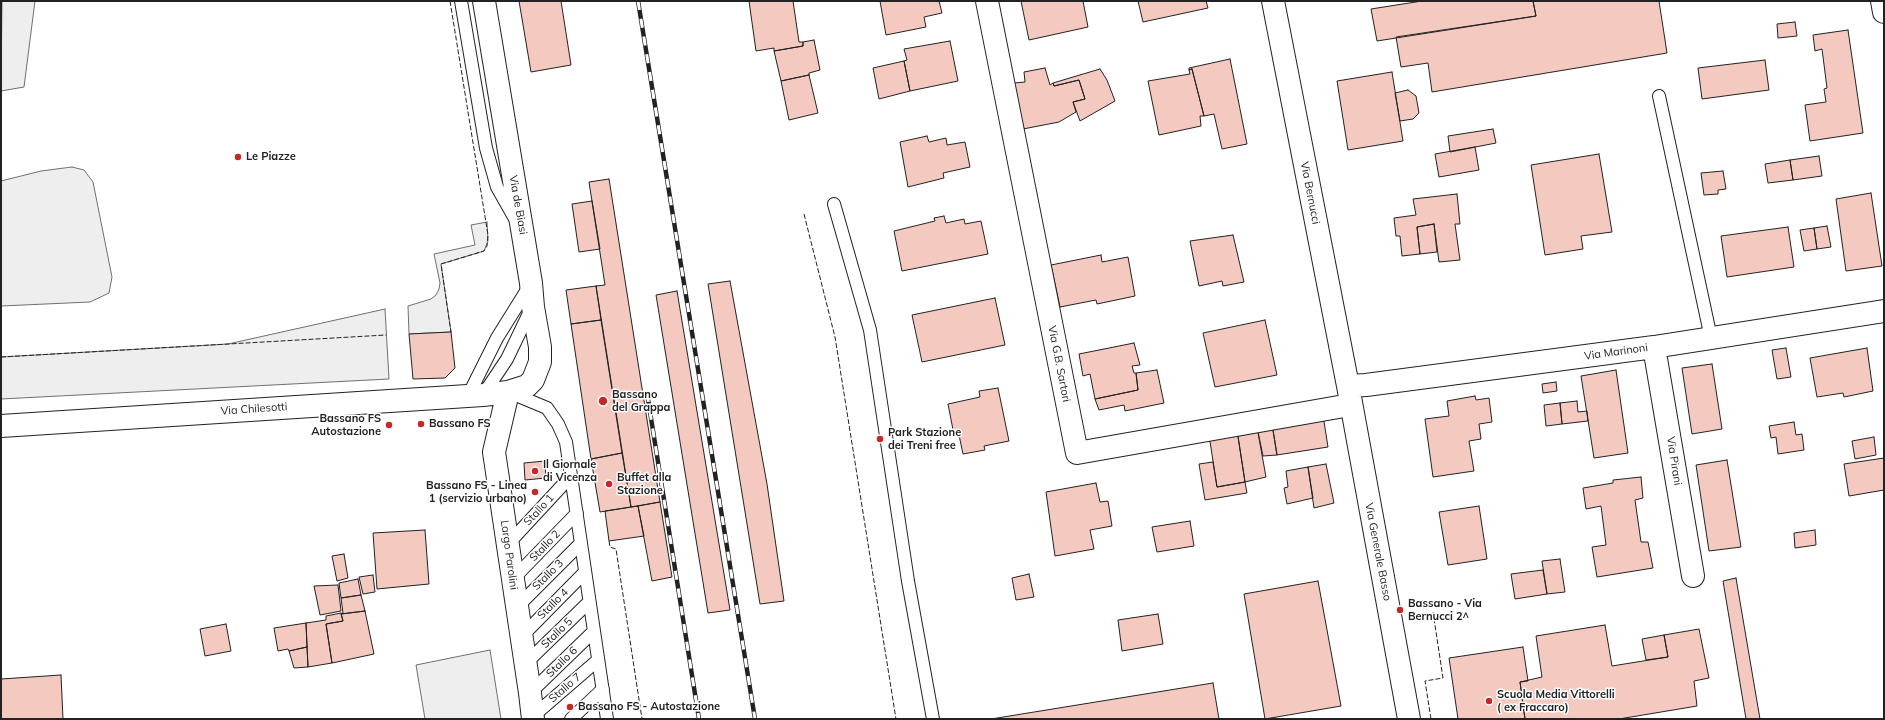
<!DOCTYPE html>
<html>
<head>
<meta charset="utf-8">
<style>
	body { margin:0 }
	#map { position:relative; width:1885px; height:720px; overflow:hidden; background:#fff; font-family:Mulish,sans-serif }
	canvas { display:block }
	.frame { position:absolute; inset:0; border:2px solid #222; pointer-events:none }
</style>
</head>
<body>
<div id="map">
<canvas width="1885" height="720"></canvas>
<div class="frame"></div>
</div>
<script>
const g = document.querySelector('canvas').getContext('2d');
g.lineJoin = 'round';
function fill(path, color) { g.fillStyle = color; g.fill(path, 'evenodd'); }
const toPath = rows => new Path2D(rows.map(r => 'M' + r).join(''));
function stroke(path, color, width, dash) { g.strokeStyle = color; g.lineWidth = width; g.lineCap = dash ? 'butt' : 'round'; g.setLineDash(dash || []); g.stroke(path); }
function drawText(font, color, halo, rows, align = 'center') {
  g.font = font + ' Mulish,sans-serif'; g.lineWidth = 3; g.setLineDash([]); g.textBaseline = 'middle'; g.strokeStyle = halo; g.fillStyle = color; for (const [text, x, y, turn = 0] of rows) {
    g.save(); g.translate(x, y); g.rotate((+turn || 0) * Math.PI / 180); g.textAlign = isNaN(turn) ? turn : align; if (halo) g.strokeText(text, 0, 0); g.fillText(text, 0, 0); g.restore();
  }
}
const green = toPath([
	[2,1,35,1,24,87,1,91,2,1],
	[72,167,84,170,93,182,112,277,109,293,90,302,1,306,1,181,41,171,72,167],
	[487,222,488,241,484,251,441,264,451,332,409,334,408,306,431,299,436,295,439,289,440,283,434,254,475,245,471,225,487,222],
	[385,309,389,379,1,399,1,357,228,344,385,309],
	[490,650,501,719,425,719,416,665,490,650]
]);
fill(green, '#eee');
stroke(green, '#6f6f6f', 1);
const building = toPath([
	[519,1,561,1,571,65,531,72,519,1],
	[749,1,793,1,799,42,803,42,803,46,774,51,774,48,756,51,749,1],
	[880,1,939,1,942,13,924,17,926,27,886,35,880,1],
	[1021,1,1083,1,1088,27,1029,40,1021,1],
	[1138,1,1206,1,1208,8,1143,22,1138,1],
	[1422,1,1533,1,1536,16,1377,41,1371,9,1422,1],
	[1533,1,1659,1,1667,53,1432,92,1428,63,1401,67,1396,37,1536,16,1533,1],
	[1795,22,1797,36,1778,38,1777,24,1795,22],
	[1848,30,1863,133,1810,141,1805,105,1826,102,1824,89,1827,88,1822,49,1815,51,1813,35,1848,30],
	[814,40,820,70,809,73,809,75,781,81,774,51,803,46,803,42,814,40],
	[950,41,958,81,910,91,904,61,907,60,904,49,950,41],
	[1230,59,1247,144,1222,149,1214,114,1204,116,1192,69,1189,70,1189,68,1230,59],
	[1765,60,1769,90,1702,99,1698,68,1765,60],
	[904,61,910,91,879,99,873,68,904,61],
	[1045,68,1050,85,1053,83,1054,86,1079,80,1085,99,1073,102,1076,112,1059,122,1023,129,1014,83,1025,82,1024,72,1045,68],
	[1100,69,1107,80,1115,101,1080,121,1073,102,1085,99,1079,80,1054,86,1053,83,1100,69],
	[1192,69,1204,116,1200,116,1201,126,1159,135,1148,81,1190,74,1189,70,1192,69],
	[1392,72,1403,141,1348,150,1337,81,1392,72],
	[809,75,818,113,789,120,781,81,809,75],
	[1408,90,1416,96,1419,113,1413,119,1400,121,1395,93,1408,90],
	[1493,129,1496,143,1450,152,1448,136,1493,129],
	[927,136,929,142,946,138,947,145,965,142,970,167,943,173,944,178,908,187,900,142,927,136],
	[1475,147,1479,170,1439,177,1435,154,1475,147],
	[1599,154,1612,232,1581,236,1583,249,1545,255,1531,165,1599,154],
	[1819,156,1822,176,1793,180,1790,160,1819,156],
	[1790,160,1793,180,1768,183,1765,164,1790,160],
	[1723,171,1726,189,1718,190,1718,194,1704,195,1701,173,1723,171],
	[609,179,660,502,631,507,596,286,605,285,589,182,609,179],
	[1871,193,1882,266,1846,271,1836,199,1871,193],
	[1457,194,1460,224,1455,224,1460,260,1439,262,1434,224,1417,227,1420,254,1402,256,1400,236,1396,236,1394,218,1416,215,1413,199,1457,194],
	[592,201,600,249,579,252,572,204,592,201],
	[944,216,946,223,964,219,965,224,981,221,988,254,902,271,894,231,935,221,934,218,944,216],
	[1434,224,1437,252,1420,254,1417,227,1434,224],
	[1827,226,1831,247,1817,249,1814,228,1827,226],
	[1788,227,1794,267,1727,277,1721,236,1788,227],
	[1814,228,1817,249,1804,251,1800,230,1814,228],
	[1233,235,1244,282,1223,286,1222,281,1199,286,1190,241,1233,235],
	[1101,255,1102,262,1128,257,1135,296,1097,304,1096,300,1060,307,1051,265,1101,255],
	[730,281,767,484,784,601,760,604,708,284,730,281],
	[596,286,601,320,571,324,566,290,596,286],
	[677,291,730,610,708,613,656,295,677,291],
	[995,298,1005,345,922,362,912,315,995,298],
	[601,320,622,453,591,459,571,324,601,320],
	[1265,320,1277,375,1215,387,1203,333,1265,320],
	[451,332,455,368,445,378,413,379,409,334,451,332],
	[1134,343,1140,365,1132,366,1134,373,1136,373,1138,390,1095,399,1090,374,1083,376,1079,354,1134,343],
	[1786,348,1791,377,1777,379,1772,350,1786,348],
	[1867,348,1873,391,1844,397,1843,393,1817,397,1810,358,1867,348],
	[1712,364,1722,429,1692,434,1682,368,1712,364],
	[1157,370,1164,403,1125,411,1124,405,1099,410,1095,399,1138,390,1136,373,1157,370],
	[1616,370,1628,453,1594,458,1581,376,1616,370],
	[1556,382,1557,391,1543,393,1542,384,1556,382],
	[998,388,1009,441,984,446,985,450,963,454,959,435,954,435,948,404,980,397,979,391,998,388],
	[1475,396,1476,400,1489,398,1492,422,1479,424,1481,439,1469,441,1474,471,1433,477,1425,419,1449,416,1447,401,1475,396],
	[1577,401,1578,412,1587,411,1588,421,1562,424,1560,403,1577,401],
	[1560,403,1562,424,1546,426,1544,405,1560,403],
	[1323,415,1328,447,1277,455,1272,424,1323,415],
	[1794,422,1796,435,1802,434,1804,450,1778,454,1776,437,1771,438,1769,426,1794,422],
	[1272,424,1277,455,1263,456,1257,427,1272,424],
	[1257,427,1266,477,1245,482,1237,430,1257,427],
	[1237,430,1245,482,1217,487,1209,435,1237,430],
	[1874,437,1876,455,1855,459,1852,441,1874,437],
	[622,453,631,507,600,512,591,459,622,453],
	[1884,458,1884,490,1849,496,1844,464,1884,458],
	[1727,460,1741,547,1709,551,1696,465,1727,460],
	[545,461,546,478,525,480,524,463,545,461],
	[1213,462,1217,487,1245,482,1247,493,1205,500,1199,464,1213,462],
	[1326,464,1334,503,1314,508,1308,467,1326,464],
	[1308,467,1313,498,1287,504,1284,488,1288,487,1286,471,1308,467],
	[1641,477,1643,498,1635,500,1641,542,1648,542,1653,568,1597,577,1592,547,1606,545,1601,506,1586,509,1583,488,1613,483,1613,480,1641,477],
	[1096,483,1100,502,1108,501,1112,526,1090,530,1094,549,1055,556,1046,492,1096,483],
	[660,502,672,577,652,581,638,506,660,502],
	[638,506,644,536,609,541,605,511,638,506],
	[1479,506,1487,559,1448,565,1439,512,1479,506],
	[1190,521,1194,546,1157,552,1152,527,1190,521],
	[425,530,429,584,377,589,373,533,425,530],
	[1815,530,1816,545,1795,548,1794,533,1815,530],
	[344,554,348,578,337,581,332,556,344,554],
	[1560,559,1565,592,1547,594,1542,561,1560,559],
	[1543,570,1547,594,1515,599,1511,574,1543,570],
	[1029,574,1034,597,1016,600,1012,578,1029,574],
	[373,575,375,592,363,594,359,577,373,575],
	[1736,578,1760,719,1746,719,1723,581,1736,578],
	[358,579,361,595,341,598,339,583,358,579],
	[1318,581,1341,706,1265,719,1244,594,1318,581],
	[338,585,341,611,320,615,314,586,338,585],
	[361,595,365,611,341,614,343,613,341,598,361,595],
	[365,611,374,654,332,663,326,624,343,621,341,614,365,611],
	[341,613,343,621,326,624,332,663,308,667,306,623,326,620,326,616,341,613],
	[1158,614,1163,644,1122,651,1118,620,1158,614],
	[306,623,307,647,289,651,288,649,278,651,274,628,306,623],
	[226,624,231,651,205,656,200,629,226,624],
	[1605,625,1612,666,1668,657,1664,635,1699,629,1709,678,1694,681,1697,706,1619,719,1525,719,1520,682,1542,677,1536,636,1605,625],
	[1664,635,1668,657,1646,660,1642,639,1664,635],
	[307,647,308,667,294,668,289,651,307,647],
	[1523,647,1528,681,1520,682,1525,719,1458,719,1449,658,1523,647],
	[61,675,63,719,1,719,1,679,61,675],
	[1213,683,1219,719,991,719,1213,683]
]);
fill(building, '#f3c9c0');
stroke(building, '#222', 1);
const service = toPath([
	[461,1,486,148,497,187,514,217],
	[1659,96,1711,338],
	[834,204,870,330,908,581,933,719],
	[511,393,547,408,558,424,566,442,607,719],
	[483,395,507,359,532,307],
	[468,396,497,338,530,285],
	[508,544,571,476],
	[513,579,577,513],
	[517,607,580,544],
	[522,636,585,572],
	[525,664,589,602],
	[530,693,594,631],
	[532,717,598,660],
	[571,719,603,689]
]);
const minor = toPath([
	[987,1,1077,453,1350,405],
	[1273,1,1348,386,1409,719],
	[1882,1,1884,12],
	[1654,347,1693,576],
	[1348,386,1366,385,1654,347,1884,311],
	[508,392,494,452,530,693,533,719],
	[1,426,483,395,508,392,527,386,533,380,540,362,540,347,533,307,531,283,484,1]
]);
stroke(service, '#222', 14);
stroke(minor, '#222', 24);
stroke(service, '#fff', 12);
stroke(minor, '#fff', 22);
const rail = toPath([
	[638,1,755,719],
	[647,393,699,719]
]);
stroke(rail, '#222', 4.5);
stroke(rail, '#fff', 3, [9]);
stroke(toPath([
	[450,1,488,235,487,246,484,251,441,264,451,332],
	[804,214,835,337,896,719],
	[1,357,386,335],
	[609,541,610,547,616,549,642,719],
	[1431,719,1425,681,1443,678,1433,612]
]), '#222', 1, [5, 2]);
for (const [x, y, r, color] of [
	[238,157,4,"#c62828"],
	[603,401,5,"#c62828"],
	[421,424,4,"#c62828"],
	[389,425,4,"#c62828"],
	[880,439,4,"#c62828"],
	[535,471,4,"#c62828"],
	[609,484,4,"#c62828"],
	[535,492,4,"#c62828"],
	[1400,610,4,"#c62828"],
	[1489,701,4,"#c62828"],
	[570,707,4,"#c62828"]
]) { const dot = new Path2D(); dot.arc(x, y, r, 0, 2 * Math.PI); g.fillStyle = color; g.fill(dot); stroke(dot, '#fff', 1.5); }
drawText('bold 11px', '#222', '#fff', [
	["Le Piazze",246,157],
	["Bassano",612,395],
	["del Grappa",612,408],
	["Bassano FS",381,419,"right"],
	["Autostazione",381,432,"right"],
	["Bassano FS",429,424],
	["Park Stazione",888,433],
	["dei Treni free",888,446],
	["Il Giornale",543,465],
	["di Vicenza",543,478],
	["Buffet alla",617,478],
	["Stazione",617,491],
	["Bassano FS - Linea",527,486,"right"],
	["1 (servizio urbano)",527,499,"right"],
	["Bassano - Via",1408,604],
	["Bernucci 2^",1408,617],
	["Scuola Media Vittorelli",1497,695],
	["( ex Fraccaro)",1497,708],
	["Bassano FS - Autostazione",578,707]
], 'left');
drawText('11px', '#222', '#fff', [
	["Via Bernucci",1310,193,79],
	["Via de Biasi",518,205,80],
	["Via Marinoni",1616,352,-8],
	["Via G.B. Sartori",1059,364,79],
	["Via Chilesotti",254,409,-4],
	["Via Pirani",1674,461,81],
	["Stallo 1",539,510,-47],
	["Stallo 2",545,546,-46],
	["Via Generale Basso",1378,552,79],
	["Largo Parolini",509,555,82],
	["Stallo 3",548,575,-45],
	["Stallo 4",553,604,-45],
	["Stallo 5",557,633,-44],
	["Stallo 6",562,662,-44],
	["Stallo 7",565,688,-41]
]);
</script>
</body>
</html>
